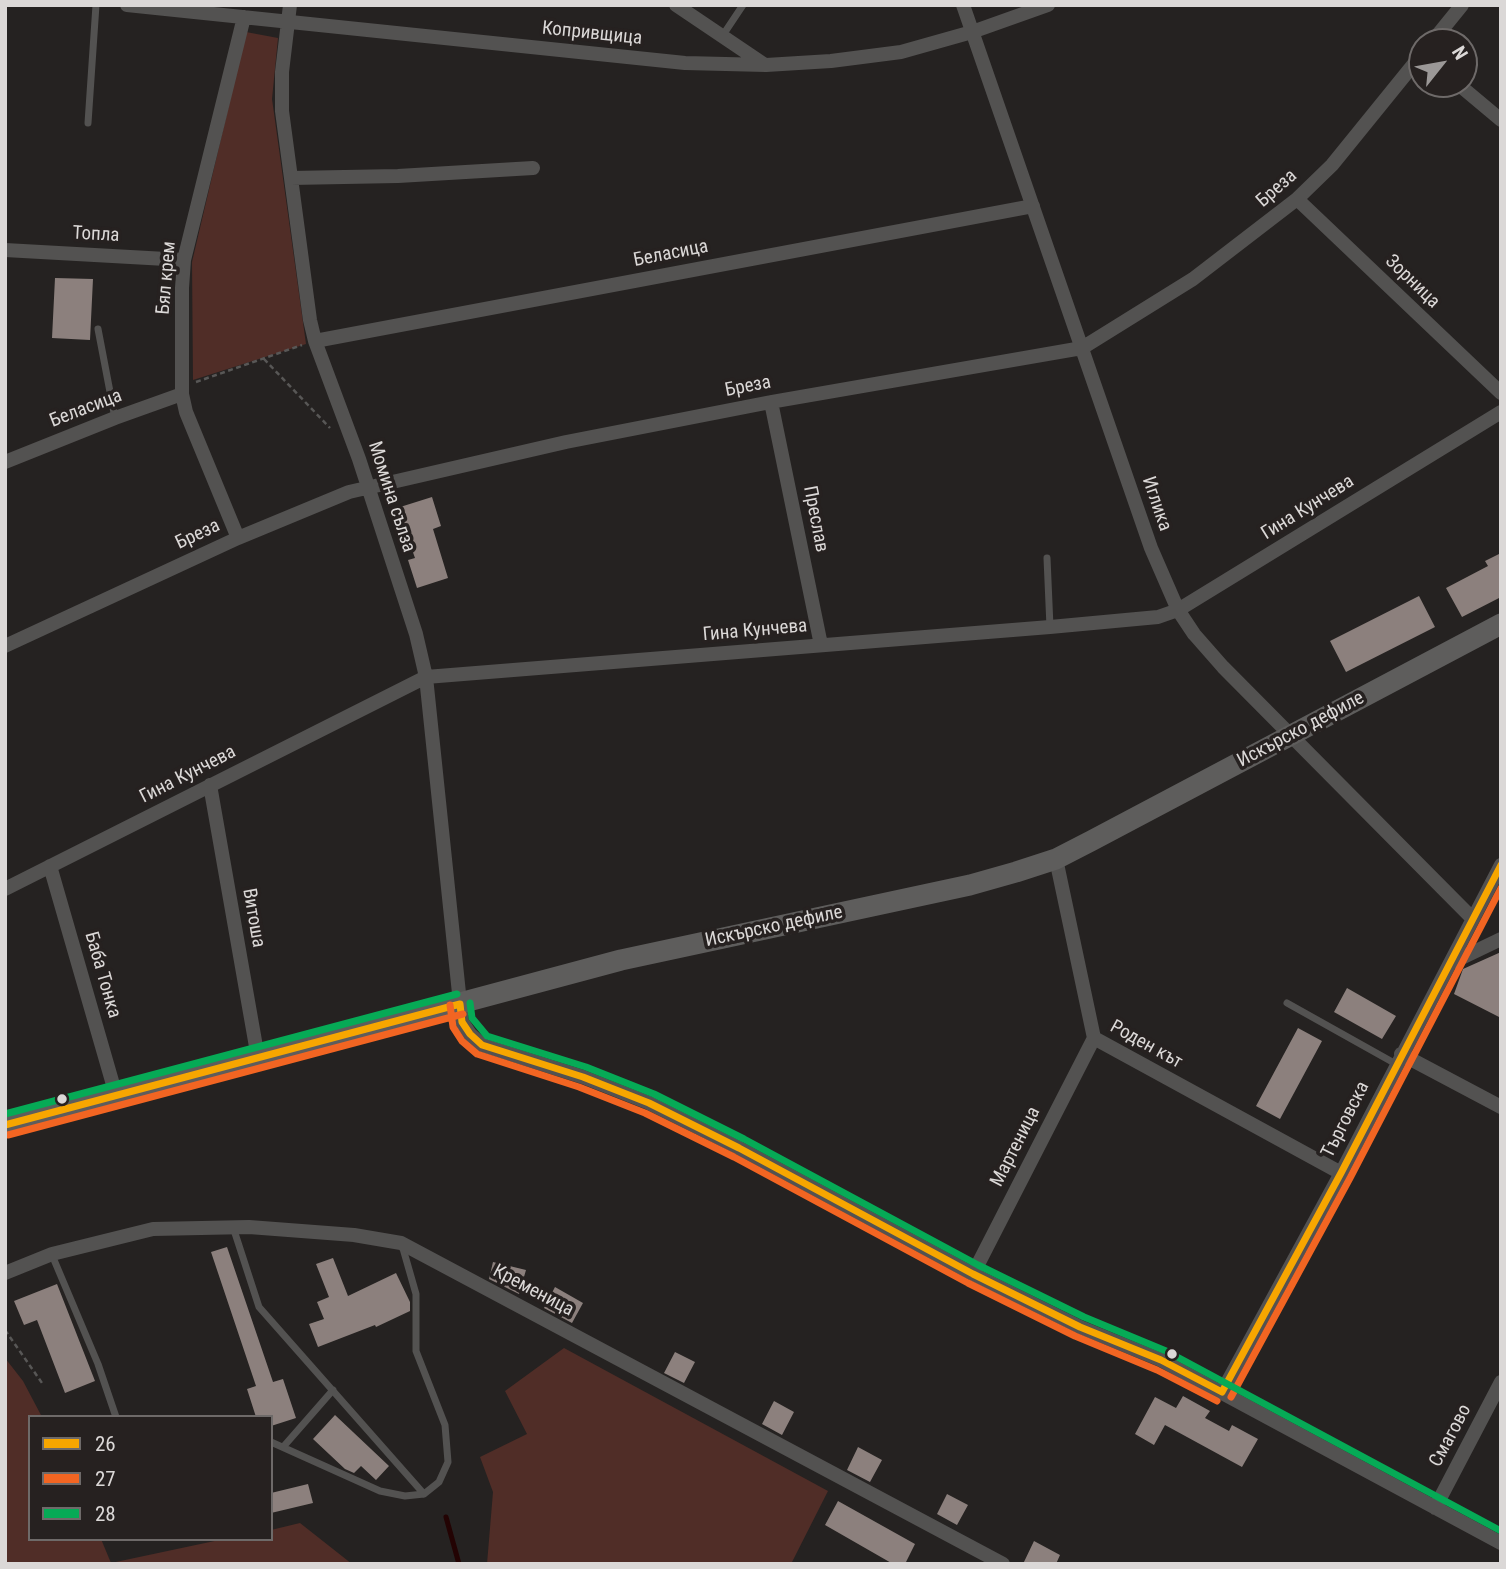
<!DOCTYPE html>
<html>
<head>
<meta charset="utf-8">
<style>
	body { margin:0 }
	#map { position:relative; width:1506px; height:1569px; overflow:hidden; background:#252221; font-family:"Roboto Condensed",sans-serif }
	canvas { display:block }
	.frame { position:absolute; inset:0; border:7px solid #dbd8d7; pointer-events:none }
	.legend { position:absolute; left:28px; top:1415px; width:245px; height:126px; box-sizing:border-box; background:#262120; border:2px solid #6e6a69; margin:0; padding:9px 12px; list-style:none; font-size:21px; color:#dbd8d7 }
	.legend li { display:flex; align-items:center; gap:14px; height:35px }
	.legend b { width:35px; border:2px solid #6e6a69 }
	.north { position:absolute; left:1408px; top:28px; width:70px; height:70px; box-sizing:border-box; background:#262120; border:2px solid #6e6a69; border-radius:50%; rotate:59deg; font-size:19px; font-weight:700; line-height:28px; text-align:center; color:#dbd8d7 }
	.north::after { content:''; display:block; margin:auto; width:24px; height:32px; background:#9b9897; clip-path:polygon(50% 0,100% 100%,50% 72%,0 100%) }
</style>
</head>
<body>
<div id="map">
<canvas width="1506" height="1569"></canvas>
<div class="frame"></div>
<ul class="legend">
<li><b style="height:9px;background:#f7a600"></b>26</li>
<li><b style="height:9px;background:#f26522"></b>27</li>
<li><b style="height:9px;background:#06aa56"></b>28</li>
</ul>
<div class="north">N</div>
</div>
<script>
const g = document.querySelector('canvas').getContext('2d');
g.lineJoin = 'round';
function fill(path, color) { g.fillStyle = color; g.fill(path, 'evenodd'); }
const toPath = rows => new Path2D(rows.map(r => 'M' + r).join(''));
function stroke(path, color, width, dash) { g.strokeStyle = color; g.lineWidth = width; g.lineCap = dash ? 'butt' : 'round'; g.setLineDash(dash || []); g.stroke(path); }
function drawText(font, color, halo, rows, align = 'center') {
  g.font = font + ' "Roboto Condensed",sans-serif'; g.lineWidth = 7; g.setLineDash([]); g.textBaseline = 'middle'; g.strokeStyle = halo; g.fillStyle = color; for (const [text, x, y, turn = 0] of rows) {
    g.save(); g.translate(x, y); g.rotate((+turn || 0) * Math.PI / 180); g.textAlign = isNaN(turn) ? turn : align; if (halo) g.strokeText(text, 0, 0); g.fillText(text, 0, 0); g.restore();
  }
}
fill(toPath([
	[246,32,278,38,272,99,306,344,193,380,192,262],
	[564,1348,828,1491,791,1564,487,1564,493,1492,480,1457,527,1434,505,1391],
	[5,1358,23,1381,42,1417,30,1417,30,1539,101,1539,111,1563,224,1539,271,1539,271,1530,300,1523,352,1564,5,1564]
]), '#502d27');
stroke(toPath([
	[446,1517,459,1564]
]), '#230303', 5);
fill(toPath([
	[55,278,93,279,90,340,52,338],
	[432,497,441,526,433,529,448,578,417,588,408,560,415,558,397,508],
	[1501,553,1501,597,1462,617,1446,588,1488,566,1485,561],
	[1419,596,1435,627,1346,672,1330,641],
	[1501,952,1501,1018,1454,994,1463,969],
	[1347,988,1396,1016,1382,1039,1334,1012],
	[1298,1028,1322,1041,1280,1119,1256,1106],
	[227,1247,273,1382,283,1379,296,1418,271,1426,271,1417,256,1417,247,1389,256,1386,211,1252],
	[333,1258,348,1296,396,1273,410,1302,410,1311,376,1327,375,1325,318,1347,309,1324,324,1319,317,1302,329,1297,316,1264],
	[493,1262,526,1270,519,1294,489,1279],
	[57,1284,95,1381,65,1393,37,1320,24,1325,14,1301],
	[555,1287,583,1303,572,1323,544,1308],
	[675,1352,695,1362,684,1383,664,1373],
	[1183,1396,1210,1411,1205,1418,1229,1431,1232,1425,1258,1439,1242,1467,1165,1425,1154,1445,1135,1434,1155,1397,1176,1408],
	[774,1401,794,1412,782,1435,762,1424],
	[335,1415,389,1466,376,1480,361,1466,354,1473,345,1469,313,1439],
	[858,1447,882,1460,870,1482,847,1470],
	[308,1484,313,1503,271,1513,271,1493],
	[947,1494,968,1505,957,1525,937,1514],
	[838,1501,915,1544,905,1564,893,1564,825,1525],
	[1034,1541,1060,1555,1056,1564,1023,1564]
]), '#8c807d');
stroke(toPath([
	[264,359,330,428],
	[196,382,302,345],
	[5,1330,42,1383]
]), '#585756', 2.5, [5, 3.5]);
stroke(toPath([
	[723,35,743,5],
	[88,123,96,5],
	[98,329,115,418],
	[1047,558,1050,627],
	[1287,1003,1396,1064],
	[233,1227,259,1307,424,1494],
	[52,1255,98,1364,116,1417],
	[271,1442,380,1491,405,1496,424,1494,439,1482,448,1462,445,1425,416,1351,416,1294,402,1245],
	[284,1446,333,1390]
]), '#535251', 7);
stroke(toPath([
	[127,5,685,63,766,65,831,61,901,52,972,32,1048,5],
	[290,5,282,72,282,111,310,320,315,341,359,459,416,634,426,677,462,1022,470,1034,482,1045,583,1077,649,1103,739,1148,973,1274,1080,1327,1161,1360,1501,1543],
	[676,5,765,65],
	[963,5,1151,548,1178,610,1194,634,1223,667,1472,918],
	[1432,42,1462,5],
	[1458,84,1501,120],
	[291,178,398,176,533,168],
	[1297,199,1501,393],
	[5,250,184,260],
	[315,341,1033,206],
	[771,402,821,645],
	[5,462,115,418,182,394],
	[238,538,186,412,182,394,182,288,184,260,244,17],
	[5,646,238,538,349,492,566,442,771,402,1082,348,1193,279,1297,199,1332,165,1422,54],
	[210,785,258,1058],
	[1056,859,1094,1038,1341,1173],
	[50,866,116,1095],
	[5,889,426,677,1050,627,1158,617,1178,610,1501,412],
	[1451,963,1501,939],
	[1401,1054,1501,1107],
	[5,1273,52,1254,153,1229,249,1227,354,1235,401,1243,1003,1564],
	[973,1274,1094,1038],
	[1222,1392,1341,1173,1501,865],
	[1435,1508,1501,1382]
]), '#535251', 14);
stroke(toPath([
	[5,1125,621,960,970,885,1016,872,1056,859,1091,841,1501,624]
]), '#5e5d5c', 21);
stroke(toPath([
	[460,1004,462,1022,470,1034,482,1045,583,1077,649,1103,739,1148,973,1274,1080,1327,1161,1360,1222,1392],
	[5,1125,460,1004],
	[1222,1392,1341,1173,1501,865]
]), '#f7a600', 7);
stroke(toPath([
	[450,1005,453,1027,462,1041,477,1054,579,1087,645,1113,734,1157,968,1283,1075,1336,1157,1370,1217,1401],
	[8,1135,463,1014],
	[1231,1397,1350,1178,1501,888]
]), '#f26522', 7);
stroke(toPath([
	[470,1003,472,1018,487,1036,586,1067,654,1094,744,1139,978,1265,1084,1317,1166,1351,1501,1531],
	[5,1114,457,994]
]), '#06aa56', 7);
for (const [x, y, r, color] of [
	[62,1099,6,"#dbd8d7"],
	[1172,1354,6,"#dbd8d7"]
]) { const dot = new Path2D(); dot.arc(x, y, r, 0, 2 * Math.PI); g.fillStyle = color; g.fill(dot); stroke(dot, '#262120', 2.5); }
drawText('19px', '#dbd8d7', '#262120', [
	["Копривщица",592,34,6],
	["Бреза",1277,189,-41],
	["Топла",96,235,3],
	["Беласица",671,254,-11],
	["Бял крем",167,278,-85],
	["Зорница",1412,282,44],
	["Бреза",748,387,-11],
	["Беласица",86,409,-21],
	["Момина сълза",391,497,72],
	["Иглика",1156,504,71],
	["Гина Кунчева",1308,508,-32],
	["Преслав",815,519,79],
	["Бреза",198,535,-25],
	["Гина Кунчева",755,631,-5],
	["Искърско дефиле",1301,730,-28],
	["Гина Кунчева",188,775,-27],
	["Витоша",253,918,80],
	["Искърско дефиле",774,927,-12],
	["Баба Тонка",102,975,74],
	["Роден кът",1146,1045,29],
	["Търговска",1346,1120,-63],
	["Мартеница",1016,1147,-63],
	["Кременица",533,1291,28],
	["Смагово",1451,1436,-62]
]);
</script>
</body>
</html>
